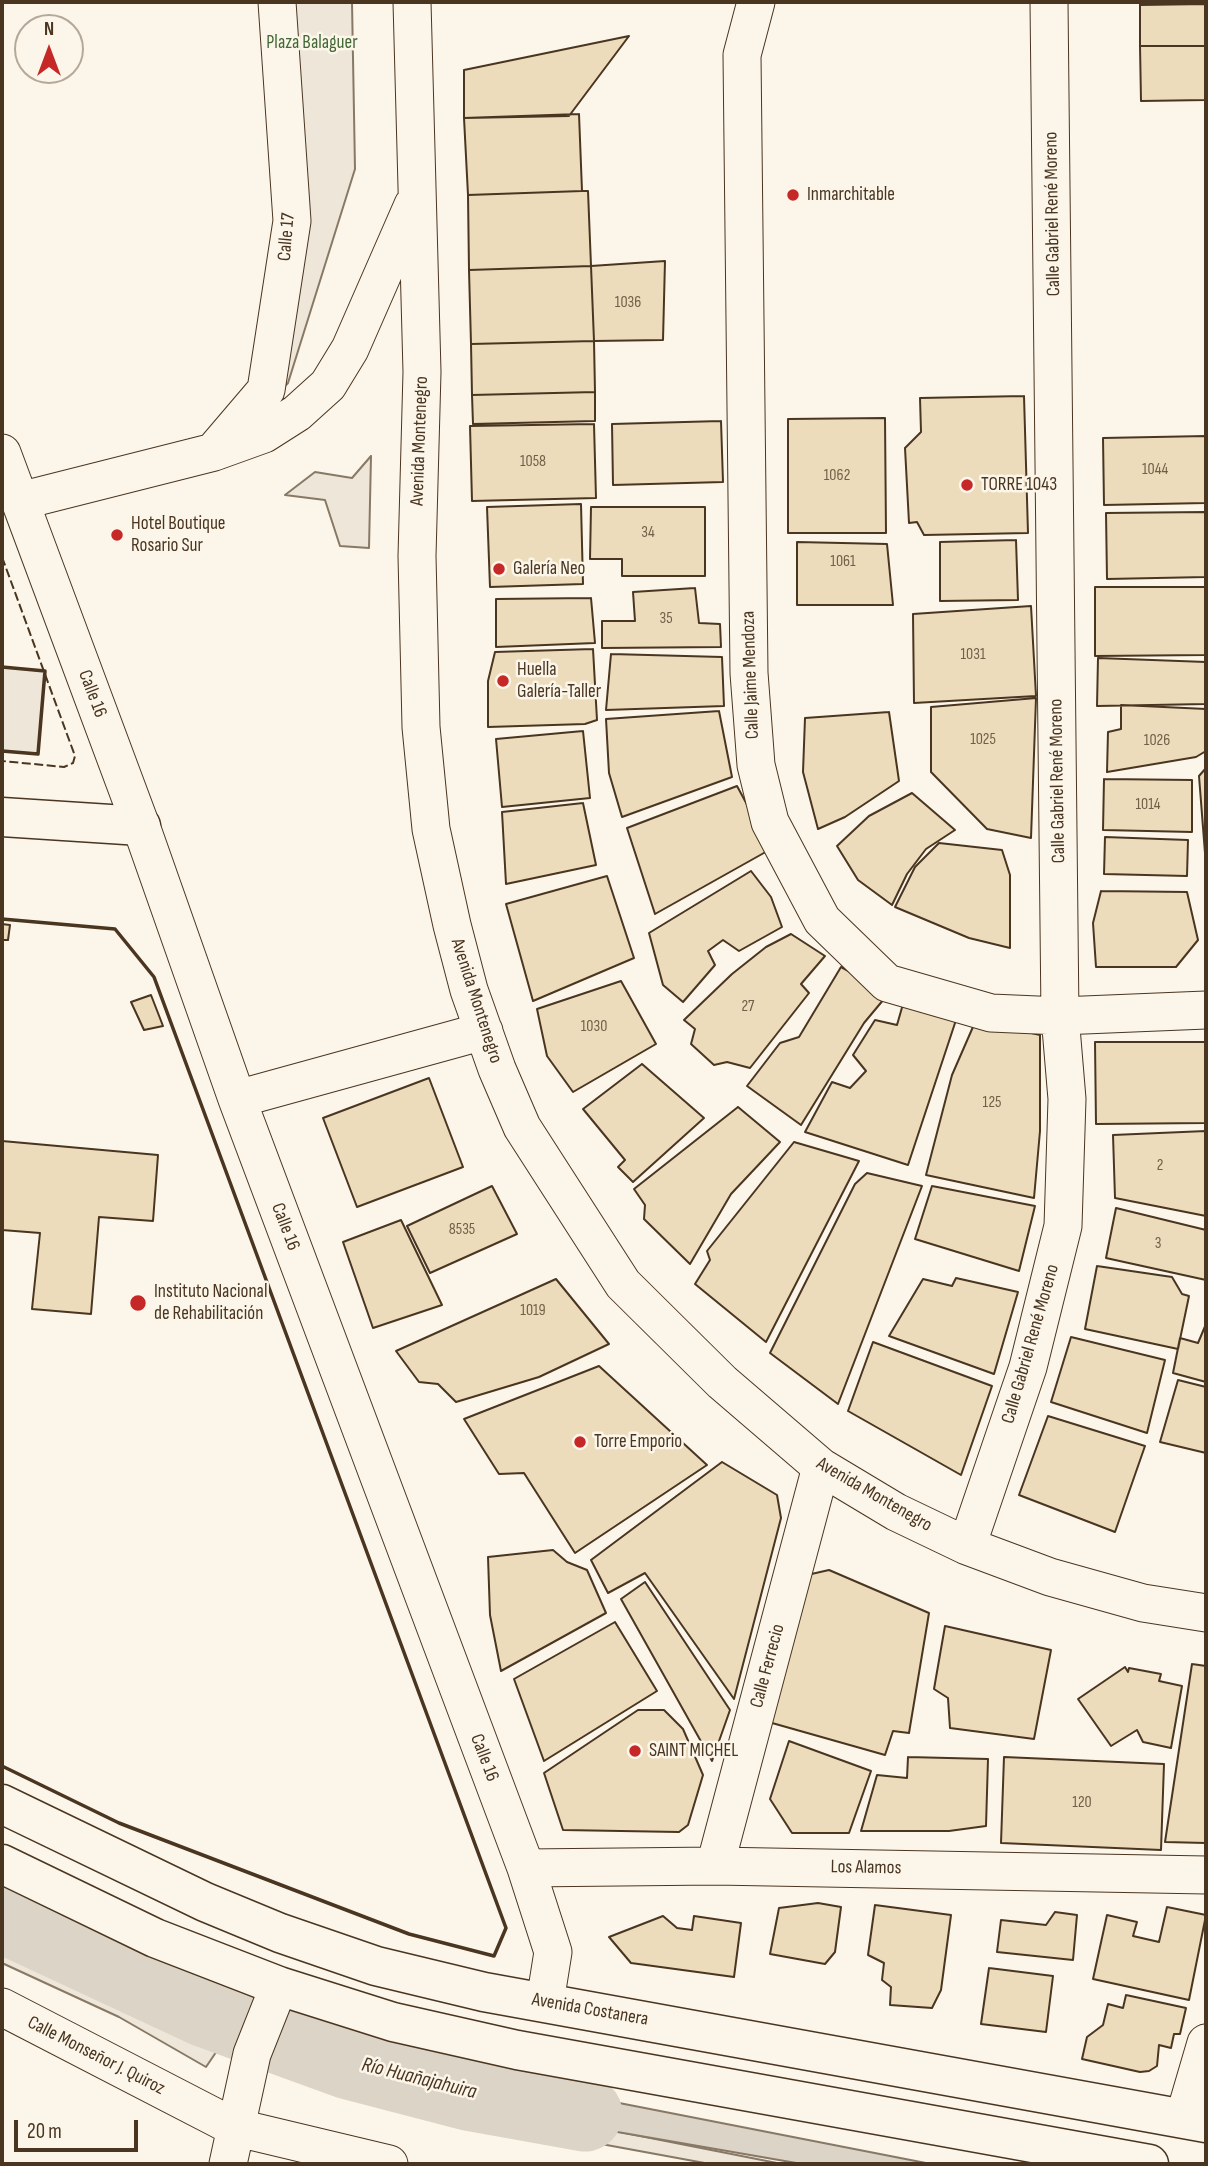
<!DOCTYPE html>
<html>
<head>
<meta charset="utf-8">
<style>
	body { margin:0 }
	#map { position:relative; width:1208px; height:2166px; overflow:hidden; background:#fbf6e9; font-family:"Sofia Sans Condensed",sans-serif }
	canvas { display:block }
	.frame { position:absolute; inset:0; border:4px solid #4a3520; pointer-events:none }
	.north { position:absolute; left:14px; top:14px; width:70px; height:70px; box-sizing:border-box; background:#fbf6e9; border:2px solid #b4a999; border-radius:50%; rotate:0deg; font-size:19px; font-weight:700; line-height:28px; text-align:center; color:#4a3520 }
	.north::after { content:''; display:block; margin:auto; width:24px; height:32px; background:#c62828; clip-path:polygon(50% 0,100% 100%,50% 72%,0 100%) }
	.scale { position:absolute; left:14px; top:2120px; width:124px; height:32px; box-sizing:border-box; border:4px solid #4a3520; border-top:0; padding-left:9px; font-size:21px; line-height:24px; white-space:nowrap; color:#4a3520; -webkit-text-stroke:5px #fbf6e9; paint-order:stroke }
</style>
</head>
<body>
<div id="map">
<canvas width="1208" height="2166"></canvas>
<div class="frame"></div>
<div class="north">N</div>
<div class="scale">20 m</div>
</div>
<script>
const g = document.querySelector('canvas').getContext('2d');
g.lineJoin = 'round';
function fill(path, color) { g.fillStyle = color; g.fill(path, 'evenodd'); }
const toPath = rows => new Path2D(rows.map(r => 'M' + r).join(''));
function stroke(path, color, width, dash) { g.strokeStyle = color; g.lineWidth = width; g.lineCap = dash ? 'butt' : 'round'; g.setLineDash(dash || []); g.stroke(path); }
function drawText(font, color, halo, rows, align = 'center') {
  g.font = font + ' "Sofia Sans Condensed",sans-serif'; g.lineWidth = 5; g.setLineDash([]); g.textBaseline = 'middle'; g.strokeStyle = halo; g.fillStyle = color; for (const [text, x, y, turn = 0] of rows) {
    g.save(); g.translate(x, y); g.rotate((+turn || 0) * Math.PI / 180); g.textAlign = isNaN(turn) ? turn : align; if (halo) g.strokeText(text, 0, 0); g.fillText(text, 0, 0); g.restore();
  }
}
const green = toPath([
	[269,2,352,2,355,169,288,383,263,409,278,366,269,2],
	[371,456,369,548,340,546,325,500,285,495,315,472,352,478,371,456],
	[2,667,45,671,38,754,2,751,2,667],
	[2,1940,161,2005,227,2036,206,2067,119,2017,2,1963,2,1940],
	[490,2113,620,2132,782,2164,710,2164,525,2130,482,2115,490,2113]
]);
fill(green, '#ede6d9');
stroke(green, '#887966', 2);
const water = toPath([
	[2,1892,150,1965,249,2006,235,2036,2,1932,2,1892],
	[478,2077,563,2092,931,2164,802,2164,502,2112,484,2106,478,2077]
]);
fill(water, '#dcd4c6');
stroke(water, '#887966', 2);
stroke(toPath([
	[2,1915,206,2010,349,2062,468,2093,585,2114]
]), '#dcd4c6', 75);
const building = toPath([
	[1140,2,1206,2,1206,4,1140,5,1140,2],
	[1206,4,1206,46,1140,46,1140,5,1206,4],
	[629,36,569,116,464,118,464,70,629,36],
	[1140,46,1206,46,1206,100,1141,101,1140,46],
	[579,114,582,191,468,195,464,118,579,114],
	[582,191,588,191,591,266,469,270,468,195,582,191],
	[665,261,663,340,594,341,591,266,665,261],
	[591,266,594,341,471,344,469,270,591,266],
	[594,341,595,392,472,395,471,344,594,341],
	[595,392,595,421,473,424,472,395,595,392],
	[1024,396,1028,533,924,535,917,522,909,523,905,448,921,432,920,398,1024,396],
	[885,418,886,533,788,533,788,419,885,418],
	[721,421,723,482,613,485,612,424,721,421],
	[594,424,596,498,472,501,470,426,594,424],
	[1206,436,1206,503,1104,505,1103,438,1206,436],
	[581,504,583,584,490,587,487,507,581,504],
	[591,507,705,507,705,576,622,576,622,559,590,559,591,507],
	[1206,512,1206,577,1107,579,1106,513,1206,512],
	[1016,540,1018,600,940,601,940,542,1016,540],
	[797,542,887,544,893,605,797,605,797,542],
	[1095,587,1206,587,1206,655,1095,656,1095,587],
	[695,588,699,623,720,624,721,647,602,648,602,621,635,621,633,592,695,588],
	[591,598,595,643,496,647,496,599,591,598],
	[1031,606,1036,696,914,703,913,614,1031,606],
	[593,649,597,720,585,724,488,727,488,681,495,652,593,649],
	[611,654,722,657,724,706,606,710,611,654],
	[1098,658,1206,662,1206,704,1097,706,1098,658],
	[1036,698,1031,838,987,829,931,772,931,707,1036,698],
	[1121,705,1206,709,1206,751,1196,757,1107,772,1108,732,1121,729,1121,705],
	[719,711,732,777,622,817,609,773,606,719,719,711],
	[889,712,899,781,845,817,818,829,803,772,805,718,889,712],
	[583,731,590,798,502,807,496,739,583,731],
	[1206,768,1206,866,1199,776,1206,768],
	[1104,779,1192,780,1192,832,1103,830,1104,779],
	[737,786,771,849,655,914,627,828,737,786],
	[912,793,955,830,926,849,907,874,892,905,858,880,837,846,869,816,912,793],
	[583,803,596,865,506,884,502,812,583,803],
	[1105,837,1188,840,1187,876,1104,874,1105,837],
	[939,843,1002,850,1010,875,1010,948,969,938,895,907,915,867,939,843],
	[751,871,771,897,782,927,739,951,723,940,708,951,715,965,683,1002,663,985,649,933,751,871],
	[607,876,634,958,533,1001,506,904,607,876],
	[1101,891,1187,892,1198,940,1176,967,1096,967,1093,923,1101,891],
	[2,924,10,925,8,940,2,940,2,924],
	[791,934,825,956,801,984,809,993,750,1068,727,1062,714,1065,691,1044,695,1029,684,1020,732,974,766,947,791,934],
	[841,967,889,993,864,1023,801,1125,747,1086,780,1043,799,1037,841,967],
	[621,981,656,1044,573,1092,547,1056,537,1009,621,981],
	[151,995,163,1026,144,1030,131,1002,151,995],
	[905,997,958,1014,908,1165,805,1132,832,1082,850,1088,866,1071,853,1055,875,1020,897,1025,905,997],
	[976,1020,1040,1035,1040,1131,1034,1198,926,1175,952,1075,976,1020],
	[1095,1042,1206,1042,1206,1123,1096,1124,1095,1042],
	[642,1064,704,1118,633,1182,618,1167,625,1160,583,1109,642,1064],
	[429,1078,463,1167,357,1207,323,1118,429,1078],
	[738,1107,780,1142,731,1194,690,1264,644,1219,645,1205,634,1189,738,1107],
	[1206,1131,1206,1216,1115,1198,1113,1135,1206,1131],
	[2,1141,158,1155,153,1221,99,1217,91,1314,32,1309,40,1233,2,1230,2,1141],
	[794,1142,859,1161,766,1342,695,1284,710,1260,707,1251,794,1142],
	[867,1173,922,1186,838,1404,770,1353,855,1184,867,1173],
	[492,1186,517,1234,430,1273,407,1226,492,1186],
	[932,1186,1035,1206,1019,1271,915,1239,932,1186],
	[1116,1208,1206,1230,1206,1280,1106,1258,1116,1208],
	[401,1220,442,1305,373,1328,343,1242,401,1220],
	[1097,1266,1172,1277,1182,1294,1189,1296,1178,1349,1085,1329,1097,1266],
	[956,1278,1018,1292,994,1374,889,1336,923,1279,952,1286,956,1278],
	[556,1279,609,1344,539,1377,456,1402,438,1384,419,1382,396,1351,556,1279],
	[1206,1324,1206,1382,1173,1373,1180,1338,1198,1343,1206,1324],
	[1071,1337,1165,1360,1147,1433,1051,1402,1071,1337],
	[873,1342,992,1386,961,1475,848,1411,873,1342],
	[599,1366,707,1465,575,1553,524,1473,499,1474,464,1419,599,1366],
	[1178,1380,1206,1387,1206,1453,1160,1442,1178,1380],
	[1048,1416,1145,1446,1115,1532,1019,1495,1048,1416],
	[722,1462,777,1495,781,1518,734,1699,645,1573,608,1593,591,1560,722,1462],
	[553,1550,567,1562,587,1570,606,1613,501,1671,490,1615,488,1557,553,1550],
	[829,1570,929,1613,909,1733,893,1731,885,1755,765,1721,807,1575,829,1570],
	[645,1582,730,1710,712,1761,621,1599,645,1582],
	[615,1622,657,1691,544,1761,514,1679,615,1622],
	[945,1626,1051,1650,1034,1739,950,1728,948,1698,934,1689,945,1626],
	[1192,1664,1206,1666,1206,1843,1165,1842,1192,1664],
	[1125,1667,1128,1672,1129,1668,1161,1674,1159,1681,1182,1686,1171,1748,1143,1742,1137,1730,1111,1746,1078,1699,1125,1667],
	[638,1710,664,1710,683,1729,703,1775,688,1825,679,1832,563,1830,544,1773,638,1710],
	[789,1741,871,1771,849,1833,792,1833,770,1799,789,1741],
	[908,1757,988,1759,986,1826,949,1831,861,1831,877,1775,907,1778,908,1757],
	[1004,1757,1164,1764,1161,1850,1001,1843,1004,1757],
	[818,1903,841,1907,835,1952,825,1964,770,1954,779,1908,818,1903],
	[875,1905,951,1915,941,1990,932,2008,890,2005,891,1987,882,1980,884,1963,868,1955,875,1905],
	[1167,1907,1206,1915,1189,2000,1093,1979,1107,1915,1137,1922,1133,1936,1159,1942,1167,1907],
	[1055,1912,1077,1915,1073,1960,997,1952,1001,1920,1046,1925,1055,1912],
	[663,1916,677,1928,692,1930,694,1916,741,1923,734,1977,631,1963,609,1937,663,1916],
	[989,1968,1053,1976,1046,2032,981,2024,989,1968],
	[1126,1995,1186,2008,1180,2034,1174,2034,1171,2048,1159,2045,1157,2066,1149,2071,1140,2072,1082,2059,1087,2037,1103,2025,1108,2004,1123,2008,1126,1995]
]);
fill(building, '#ecdcbc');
stroke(building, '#4a3520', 2);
const minor = toPath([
	[412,2,422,372,417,556,421,727,431,829,452,925,469,990,497,1069,522,1127,623,1284,722,1382,821,1467,896,1512,967,1546,1050,1577,1143,1603,1206,1613],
	[756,2,742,55,749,673,756,765,770,822,822,920,887,983,991,1013,1060,1016,1206,1010],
	[214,451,266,390,292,221,277,2],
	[2,453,141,826,237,1099,526,1868,553,1952,545,2002],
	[20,501,214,452,264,434,297,413,328,385,350,349,413,205],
	[237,1099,484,1031],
	[967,1546,1028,1367,1063,1226,1067,1099,1060,1016,1049,2],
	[715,1866,821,1467],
	[526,1868,715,1866,1206,1875],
	[2,2007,234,2127,389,2164],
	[1184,2118,1206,2043],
	[228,2164,252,2054,279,1986]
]);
const tertiary = toPath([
	[2,817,141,826]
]);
const secondary = toPath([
	[2,1804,205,1902,280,1933,376,1966,484,1992,1206,2123],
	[2,1864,155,1938,279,1986,393,2022,517,2050,1149,2164]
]);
stroke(minor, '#4a3520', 39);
stroke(tertiary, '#4a3520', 41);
stroke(secondary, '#4a3520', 41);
stroke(minor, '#fbf6e9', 37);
stroke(tertiary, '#fbf6e9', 38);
stroke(secondary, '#fbf6e9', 38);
stroke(toPath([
	[2,557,75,756,73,763,64,767,2,761]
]), '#4a3520', 2, [9, 3.5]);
stroke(toPath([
	[2,667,45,671,38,754,2,751],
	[2,919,115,929,154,977,506,1928,494,1956,409,1934,119,1823,2,1766]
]), '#4a3520', 3.5);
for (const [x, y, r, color] of [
	[793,195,7,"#c62828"],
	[967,485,7,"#c62828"],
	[117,535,7,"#c62828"],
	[499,569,7,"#c62828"],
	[503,681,7,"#c62828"],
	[138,1303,9,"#c62828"],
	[580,1442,7,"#c62828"],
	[635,1751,7,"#c62828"]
]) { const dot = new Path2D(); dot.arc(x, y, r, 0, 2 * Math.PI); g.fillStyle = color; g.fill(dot); stroke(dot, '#fbf6e9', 2.5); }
drawText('16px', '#725f47', null, [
	["1036",628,303],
	["1058",533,462],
	["1044",1155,470],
	["1062",837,476],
	["34",648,533],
	["1061",843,562],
	["35",666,619],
	["1031",973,655],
	["1025",983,740],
	["1026",1157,741],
	["1014",1148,805],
	["27",748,1007],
	["1030",594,1027],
	["125",992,1103],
	["2",1160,1166],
	["8535",462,1230],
	["3",1158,1244],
	["1019",533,1311],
	["120",1082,1803]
]);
drawText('19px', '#436837', '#fbf6e9', [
	["Plaza Balaguer",312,43]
]);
drawText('19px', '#4a3520', '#fbf6e9', [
	["Inmarchitable",807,195],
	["TORRE 1043",981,485],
	["Hotel Boutique",131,524],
	["Rosario Sur",131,546],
	["Galería Neo",513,569],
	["Huella",517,670],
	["Galería-Taller",517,692],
	["Instituto Nacional",154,1292],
	["de Rehabilitación",154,1314],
	["Torre Emporio",594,1442],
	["SAINT MICHEL",649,1751]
], 'left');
drawText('19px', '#4a3520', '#fbf6e9', [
	["Calle Gabriel René Moreno",1053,214,-91],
	["Calle 17",287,237,-85],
	["Avenida Montenegro",420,441,-88],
	["Calle Jaime Mendoza",751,675,-92],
	["Calle 16",92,694,69],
	["Calle Gabriel René Moreno",1058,781,-91],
	["Avenida Montenegro",476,1001,72],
	["Calle 16",285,1227,69],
	["Calle Gabriel René Moreno",1031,1344,-74],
	["Avenida Montenegro",874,1495,30],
	["Calle Ferrecio",768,1666,-75],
	["Calle 16",484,1758,69],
	["Los Alamos",866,1868,1],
	["Avenida Costanera",590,2010,10],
	["Calle Monseñor J. Quiroz",96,2056,27]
]);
drawText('italic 21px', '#4a3520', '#fbf6e9', [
	["Río Huañajahuira",419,2079,14]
]);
</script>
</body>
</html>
